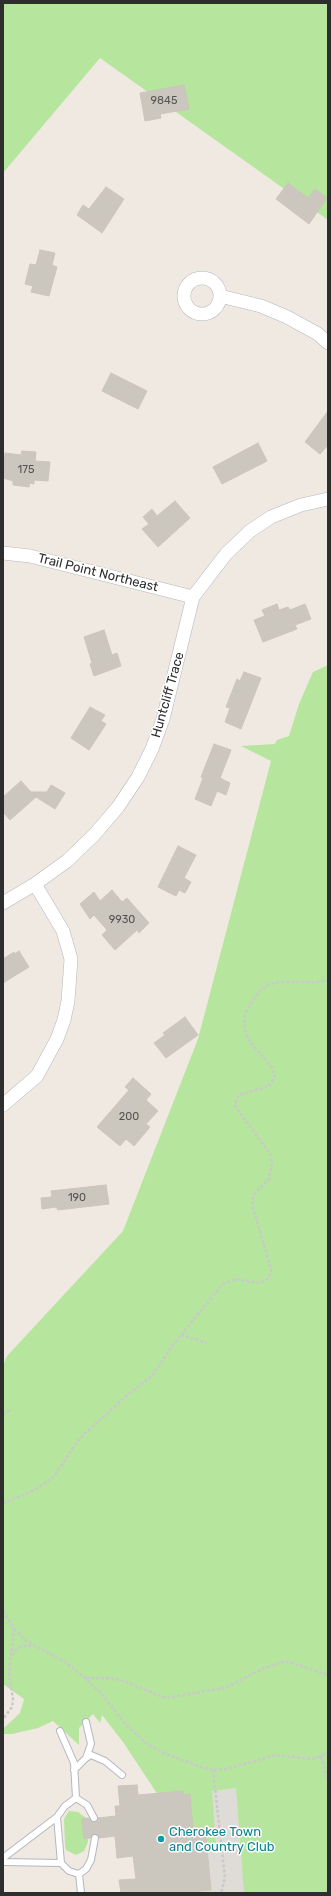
<!DOCTYPE html>
<html>
<head>
<meta charset="utf-8">
<style>
	body { margin:0 }
	#map { position:relative; width:331px; height:1896px; overflow:hidden; background:#efe9e1; font-family:Rubik,sans-serif }
	canvas { display:block }
	.frame { position:absolute; inset:0; border:4px solid #2e2e2e; pointer-events:none }
</style>
</head>
<body>
<div id="map">
<canvas width="331" height="1896"></canvas>
<div class="frame"></div>
</div>
<script>
const g = document.querySelector('canvas').getContext('2d');
g.lineJoin = 'round';
function fill(path, color) { g.fillStyle = color; g.fill(path, 'evenodd'); }
const toPath = rows => new Path2D(rows.map(r => 'M' + r).join(''));
function stroke(path, color, width, dash) { g.strokeStyle = color; g.lineWidth = width; g.lineCap = dash ? 'butt' : 'round'; g.setLineDash(dash || []); g.stroke(path); }
function drawText(font, color, halo, rows, align = 'center') {
  g.font = font + ' Rubik,sans-serif'; g.lineWidth = 3; g.setLineDash([]); g.textBaseline = 'middle'; g.strokeStyle = halo; g.fillStyle = color; for (const [text, x, y, turn = 0] of rows) {
    g.save(); g.translate(x, y); g.rotate((+turn || 0) * Math.PI / 180); g.textAlign = isNaN(turn) ? turn : align; if (halo) g.strokeText(text, 0, 0); g.fillText(text, 0, 0); g.restore();
  }
}
fill(toPath([
	[3,3,328,3,328,220,100,58,3,173],
	[328,665,328,1893,201,1893,213,1878,123,1742,102,1715,100,1723,93,1714,79,1728,79,1745,53,1721,38,1728,12,1734,3,1734,3,1729,20,1713,24,1699,3,1684,3,1366,7,1356,123,1231,198,1039,271,761,241,746,275,744,277,740,289,736,299,704,313,672],
	[69,1811,78,1812,86,1818,88,1842,84,1851,76,1855,66,1850,65,1845,64,1819]
]), '#b6e59e');
fill(toPath([
	[236,1788,244,1892,200,1893,206,1844,216,1843,212,1791]
]), '#dfdcd8');
const building = toPath([
	[184,85,189,109,160,114,161,118,145,121,140,93,184,85],
	[288,183,308,198,315,189,327,198,309,224,276,199,288,183],
	[106,187,124,199,102,233,77,215,83,205,89,209,106,187],
	[40,250,55,253,52,265,57,267,49,296,31,292,33,286,25,284,30,264,36,265,40,250],
	[111,373,147,391,138,409,102,391,111,373],
	[328,411,328,445,320,454,305,442,328,411],
	[258,443,267,461,222,484,213,467,258,443],
	[22,451,36,452,35,461,50,462,48,481,34,480,34,484,30,483,29,487,13,485,13,481,3,478,3,456,5,456,5,453,21,455,22,451],
	[175,501,190,518,158,547,142,529,149,524,143,517,152,509,157,516,175,501],
	[277,604,279,610,288,607,290,610,305,604,311,619,295,625,297,629,263,642,254,620,265,616,262,610,277,604],
	[104,630,112,655,117,653,121,666,94,676,90,664,92,663,84,637,104,630],
	[244,672,261,678,241,729,225,722,230,708,226,707,237,679,240,681,244,672],
	[90,707,105,715,101,721,106,724,89,750,71,738,90,707],
	[214,744,231,750,220,778,230,783,226,795,217,791,211,806,195,799,203,778,201,777,214,744],
	[21,781,31,792,47,792,51,785,65,793,55,809,36,797,10,820,3,812,3,797,21,781],
	[178,846,196,855,184,878,191,882,185,893,179,890,176,896,158,887,178,846],
	[112,890,122,902,127,898,149,923,139,933,137,930,115,950,102,935,107,930,94,915,90,919,80,904,94,892,100,901,112,890],
	[19,951,29,967,3,983,3,959,14,952,15,954,19,951],
	[185,1017,198,1035,166,1058,154,1043,165,1035,163,1033,185,1017],
	[133,1078,151,1094,146,1100,158,1111,146,1124,150,1127,134,1146,126,1139,120,1146,97,1127,129,1090,125,1087,133,1078],
	[106,1185,109,1204,58,1210,56,1207,42,1209,41,1198,52,1197,51,1191,106,1185],
	[137,1785,138,1795,183,1791,184,1795,190,1794,193,1829,205,1828,211,1890,200,1891,200,1893,121,1893,119,1880,136,1879,133,1856,117,1858,115,1836,99,1838,98,1834,94,1834,90,1838,84,1839,82,1819,89,1818,94,1822,98,1821,98,1818,116,1816,115,1806,120,1806,118,1786,137,1785]
]);
fill(building, '#cbc7bf');
stroke(building, '#cbc5ba', 1);
const lane = toPath([
	[60,1731,74,1763,76,1798],
	[86,1758,91,1744,86,1722],
	[74,1770,86,1758,91,1755,105,1761,122,1775],
	[76,1798,65,1806,57,1817,61,1863,69,1871,79,1874],
	[76,1798,87,1805,94,1818],
	[3,1858,57,1817],
	[3,1862,61,1863],
	[79,1874,86,1869,91,1860,95,1838],
	[79,1874,81,1893]
]);
const street = toPath([
	'184 296a18 18 0 1 1 36 0a18 18 0 1 1-36 0Z',
	[220,296,261,306,287,317,318,334,328,343],
	[3,553,30,556,193,597],
	[3,903,35,884,67,861,94,835,118,807,138,777,152,749,163,719,193,597,226,554,250,531,271,517,301,505,328,499],
	[3,1105,37,1076,57,1039,64,1020,68,1001,71,959,63,931,35,884]
]);
stroke(lane, '#b4b7c1', 8);
stroke(street, '#b4b7c1', 14);
stroke(toPath([
	[181,1335,207,1343],
	[3,1414,12,1409],
	[3,1503,28,1493,44,1484,55,1475,79,1439,126,1396,153,1375,173,1345,223,1284,236,1279,258,1283,265,1281,269,1277,271,1271,270,1265,253,1208,252,1201,255,1193,269,1179,272,1163,270,1154,265,1147,235,1106,236,1101,239,1095,269,1086,275,1076,271,1066,250,1042,245,1030,244,1019,247,1010,253,1000,260,991,267,985,278,982,314,982,328,980],
	[3,1611,14,1629,9,1674,13,1699,12,1707,3,1719],
	[14,1629,25,1640,68,1664,85,1678,100,1692,127,1726,146,1743,161,1752,201,1767,213,1770,227,1769,276,1755,312,1759,328,1753],
	[12,1655,18,1648,22,1646,33,1646],
	[86,1678,109,1678,124,1681,165,1698,225,1688,264,1668,282,1662,289,1662,328,1675],
	[321,1756,328,1780],
	[213,1770,225,1878,221,1893],
	[326,1893,328,1888]
]), '#c9c9c9', 2.5, [3, 2]);
stroke(lane, '#fff', 6);
stroke(street, '#fff', 13);
for (const [x, y, r, color] of [
	[161,1839,4,"#0f9aa8"]
]) { const dot = new Path2D(); dot.arc(x, y, r, 0, 2 * Math.PI); g.fillStyle = color; g.fill(dot); stroke(dot, '#fff', 1.5); }
drawText('11px', '#555452', null, [
	["9845",164,101],
	["175",26,470],
	["9930",122,920],
	["200",129,1117],
	["190",77,1198]
]);
drawText('13px', '#2e2e2e', '#fff', [
	["Trail Point Northeast",98,573,14],
	["Huntcliff Trace",168,695,-74]
]);
drawText('13px', '#0d838f', '#fff', [
	["Cherokee Town",169,1832],
	["and Country Club",169,1847]
], 'left');
</script>
</body>
</html>
